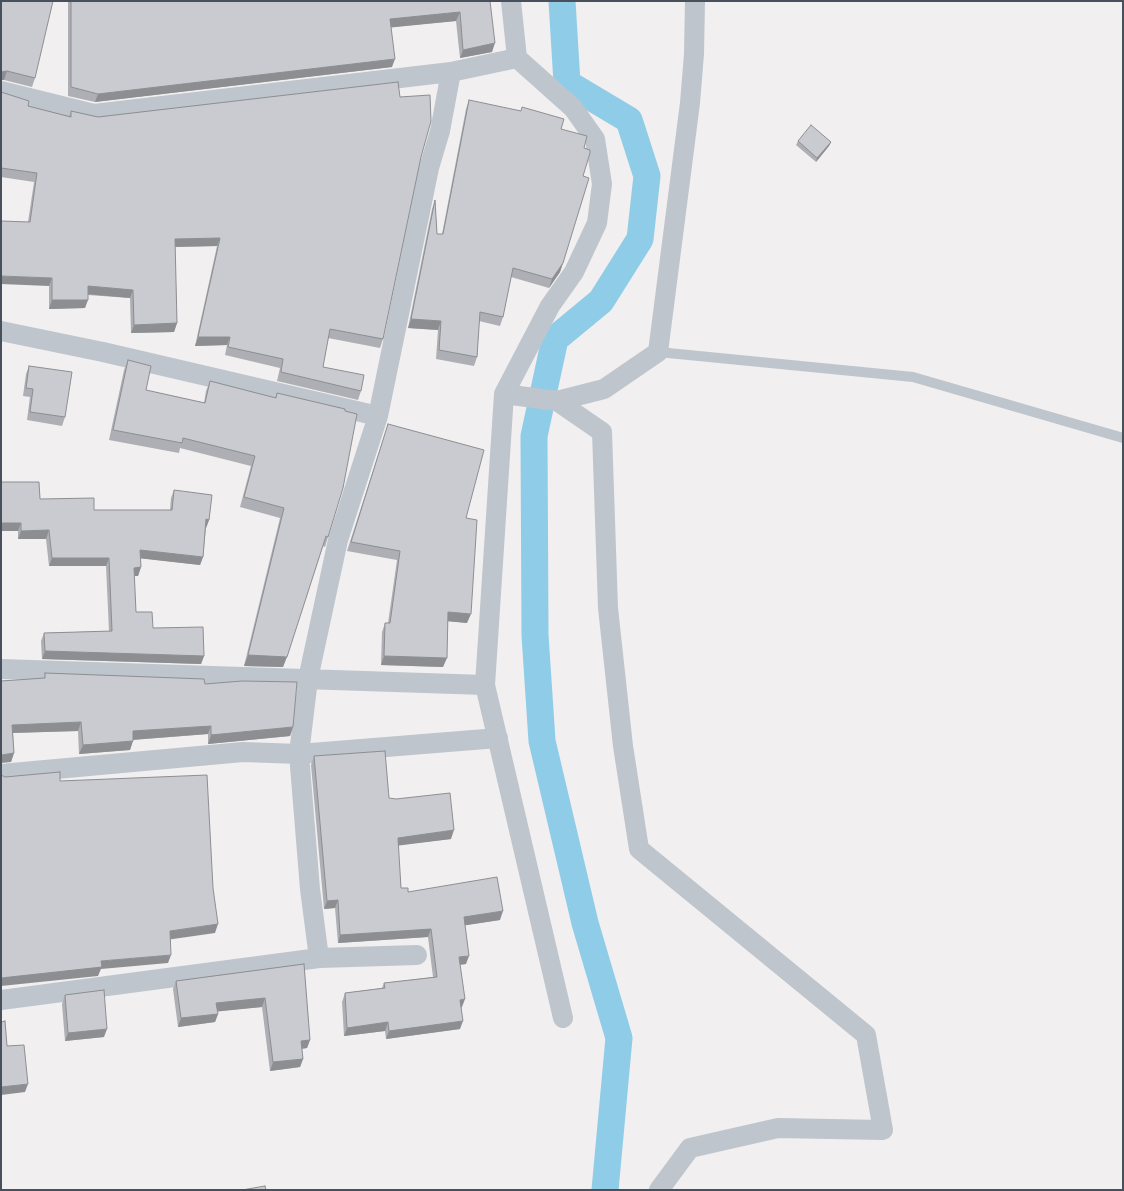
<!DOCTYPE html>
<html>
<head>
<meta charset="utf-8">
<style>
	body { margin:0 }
	#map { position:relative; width:1124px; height:1191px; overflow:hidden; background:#f1efef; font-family:Manrope,sans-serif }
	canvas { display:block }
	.frame { position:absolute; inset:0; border:2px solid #48505c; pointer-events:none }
</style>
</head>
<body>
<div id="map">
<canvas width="1124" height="1191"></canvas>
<div class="frame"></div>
</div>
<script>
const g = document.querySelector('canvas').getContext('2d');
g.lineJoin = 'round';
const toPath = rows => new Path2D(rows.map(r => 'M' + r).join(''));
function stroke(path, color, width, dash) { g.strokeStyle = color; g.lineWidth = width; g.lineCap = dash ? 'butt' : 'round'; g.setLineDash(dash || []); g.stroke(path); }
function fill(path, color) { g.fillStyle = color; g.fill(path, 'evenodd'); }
stroke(toPath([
	[562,1,567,83,629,120,647,176,640,239,601,301,555,339,534,436,535,635,542,741,585,923,619,1038,605,1190]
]), '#8ecce8', 27);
stroke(toPath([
	[658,352,913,377,1123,438]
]), '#bec5cd', 10);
stroke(toPath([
	[511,1,517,58,573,108,595,139,602,184,597,223,574,272,550,306,504,394,485,685,563,1018],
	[1,91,94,114,451,72,517,58],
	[1,331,103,352,378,416],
	[504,394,557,401,604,389,658,352,690,103,694,54,695,1],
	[557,401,602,432,608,608,623,746,639,849,866,1035,883,1130,778,1128,690,1148,659,1190],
	[1,669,485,685],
	[1,774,243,752,299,754,498,738],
	[319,958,310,889,299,754,308,679,338,540,378,416,429,168,440,131,451,72],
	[1,1000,319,958,417,955]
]), '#bec5cd', 20);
fill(toPath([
	[1,1,35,78,32,87,4,80,1,80],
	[68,1,490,1,492,52,460,58,456,21,391,27,392,67,95,102,68,96],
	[1,92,28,106,69,116,71,111,98,117,400,97,421,157,383,339,380,348,328,338,323,367,361,391,358,400,277,381,280,368,225,355,227,345,195,346,217,246,175,247,177,323,174,332,131,333,130,298,88,295,85,308,49,309,49,286,28,222,34,182,1,177],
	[469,100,561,129,584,148,583,176,563,263,560,272,549,288,511,277,503,317,500,326,479,321,477,357,474,366,436,359,438,330,408,328,432,209,435,200,437,234,442,234,466,109],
	[798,141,831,142,829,146,816,162,796,145],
	[128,360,146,390,204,403,206,391,210,381,275,398,277,393,328,537,325,547,323,546,283,667,244,666,280,518,240,507,251,466,180,448,179,453,109,440,124,370],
	[29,366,65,417,62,426,27,420,30,397,23,396,26,374],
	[388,424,466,518,467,623,448,621,443,667,381,665,382,632,385,623,388,623,397,560,347,551],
	[174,490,209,520,206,528,203,557,200,565,140,558,141,567,138,576,134,576,136,612,153,628,204,656,201,664,42,659,41,641,44,633,109,631,106,566,49,566,46,539,18,539,18,531,1,531,40,499,94,510,170,510,171,498],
	[45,673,205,684,293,727,290,736,208,744,208,734,133,740,130,750,79,754,78,731,13,733,14,753,11,762,1,681,44,678],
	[314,756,389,798,451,839,398,845,401,888,408,892,500,920,465,925,466,964,460,965,462,1007,461,1008,460,1029,386,1039,385,1031,344,1036,342,1002,345,993,382,988,384,983,433,977,428,937,338,943,335,908,324,909,311,765],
	[304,964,310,1040,307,1048,302,1049,303,1059,300,1067,270,1071,262,1007,217,1011,218,1014,215,1022,178,1027,173,989,176,981],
	[65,995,104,1037,65,1041,62,1004]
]), '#adafb4');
fill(toPath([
	[460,12,456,21,386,28,390,19],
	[495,43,492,52,460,58,463,50],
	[395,59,392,67,95,102,98,94],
	[7,71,4,80,1,80,1,72],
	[831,142,829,146,816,162,817,158],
	[220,238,217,246,172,247,175,239],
	[563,263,560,272,549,288,552,279],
	[1,276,52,278,49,286,1,284],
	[88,286,133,290,130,298,85,294],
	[52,300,88,300,85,308,49,309],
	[411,319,441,321,438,330,408,328],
	[177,323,174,332,131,333,134,325],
	[198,337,230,337,227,345,195,346],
	[206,519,209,520,206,528],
	[1,523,21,523,18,531,1,531],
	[49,530,46,539,18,539,21,531],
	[140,550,203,557,200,565,137,558],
	[52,558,109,558,106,566,49,566],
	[141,567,138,576,131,576,134,568],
	[448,612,471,614,467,623,445,621],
	[45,651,204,656,201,664,42,659],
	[248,655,287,657,283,667,244,666],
	[384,656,447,658,443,667,381,665],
	[81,722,78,731,9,733,12,725],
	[211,726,208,734,130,740,133,731],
	[293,727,290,736,208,744,211,735],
	[133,741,130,750,79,754,83,745],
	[14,753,11,762,1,763,1,755],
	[454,830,451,839,395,846,398,838],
	[338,900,335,908,324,909,327,901],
	[503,911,500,920,461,926,464,917],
	[218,924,215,933,166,940,170,931],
	[431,929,428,937,338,943,340,935],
	[171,955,168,963,101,969,98,976,1,986,1,978,101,961],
	[469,956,466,964,456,965,459,957],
	[265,998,262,1007,213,1012,216,1003],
	[465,999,462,1007,457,1008,460,1000],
	[218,1014,215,1022,178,1027,181,1018],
	[463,1021,460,1029,386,1039,389,1031],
	[388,1022,385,1031,344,1036,347,1028],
	[107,1029,104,1037,65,1041,68,1033],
	[310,1040,307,1048,298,1049,301,1041],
	[303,1059,300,1067,270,1071,273,1062],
	[28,1084,25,1092,1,1095,1,1087]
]), '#8d8e92');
const building = toPath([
	[1,1,53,1,35,78,7,71,1,72,1,1],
	[71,1,490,1,495,43,463,50,460,12,390,19,395,59,98,94,71,87,71,1],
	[398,82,400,97,430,95,431,121,421,157,383,339,330,329,323,367,364,375,361,391,281,372,283,359,228,347,230,337,198,337,220,238,175,239,177,323,134,325,133,290,88,286,88,300,52,300,52,278,1,276,1,221,30,222,37,173,1,168,1,92,29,101,28,106,71,117,71,111,98,117,398,82],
	[469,100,521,111,522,107,564,119,561,129,587,136,584,148,590,150,590,153,583,176,589,178,563,263,552,279,513,268,503,317,480,312,477,357,439,350,441,321,411,319,435,200,437,234,443,234,469,100],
	[811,125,831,142,817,158,798,141,811,125],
	[128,360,151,366,146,390,205,403,210,381,276,398,277,393,345,409,345,411,357,414,343,488,328,537,326,536,287,657,248,655,284,508,244,497,255,456,183,438,182,443,113,430,128,360],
	[29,366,72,372,65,417,30,412,33,389,26,388,29,366],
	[388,424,484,450,466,518,477,520,471,614,448,612,447,658,384,656,385,623,390,623,400,551,351,542,388,424],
	[1,482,39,482,40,499,94,498,94,510,172,510,174,490,212,495,209,520,206,519,203,557,140,550,141,567,134,568,136,612,152,612,153,628,203,627,204,656,45,651,44,633,112,631,109,558,52,558,49,530,21,531,21,523,1,523,1,482],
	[45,673,204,679,205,684,242,681,297,682,293,727,211,735,211,726,133,731,133,741,83,745,81,722,12,725,14,753,1,755,1,681,45,678,45,673],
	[385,751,389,798,396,799,450,793,454,830,398,838,401,888,408,888,408,892,497,877,503,911,464,917,469,956,459,957,465,999,460,1000,463,1021,389,1031,388,1022,347,1028,345,993,385,988,384,983,437,977,431,929,340,935,338,900,327,901,314,756,385,751],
	[60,772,60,781,207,775,213,888,218,924,170,931,171,955,101,961,102,967,1,978,1,775,5,777,60,772],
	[304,964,310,1040,301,1041,303,1059,273,1062,265,998,216,1003,218,1014,181,1018,176,981,304,964],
	[104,990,107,1029,68,1033,65,995,104,990],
	[5,1021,7,1046,24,1045,28,1084,1,1087,1,1022,5,1021],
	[265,1186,266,1190,242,1190,265,1186]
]);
fill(building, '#c9cbd1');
stroke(building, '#8d8e92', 1);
</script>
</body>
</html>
